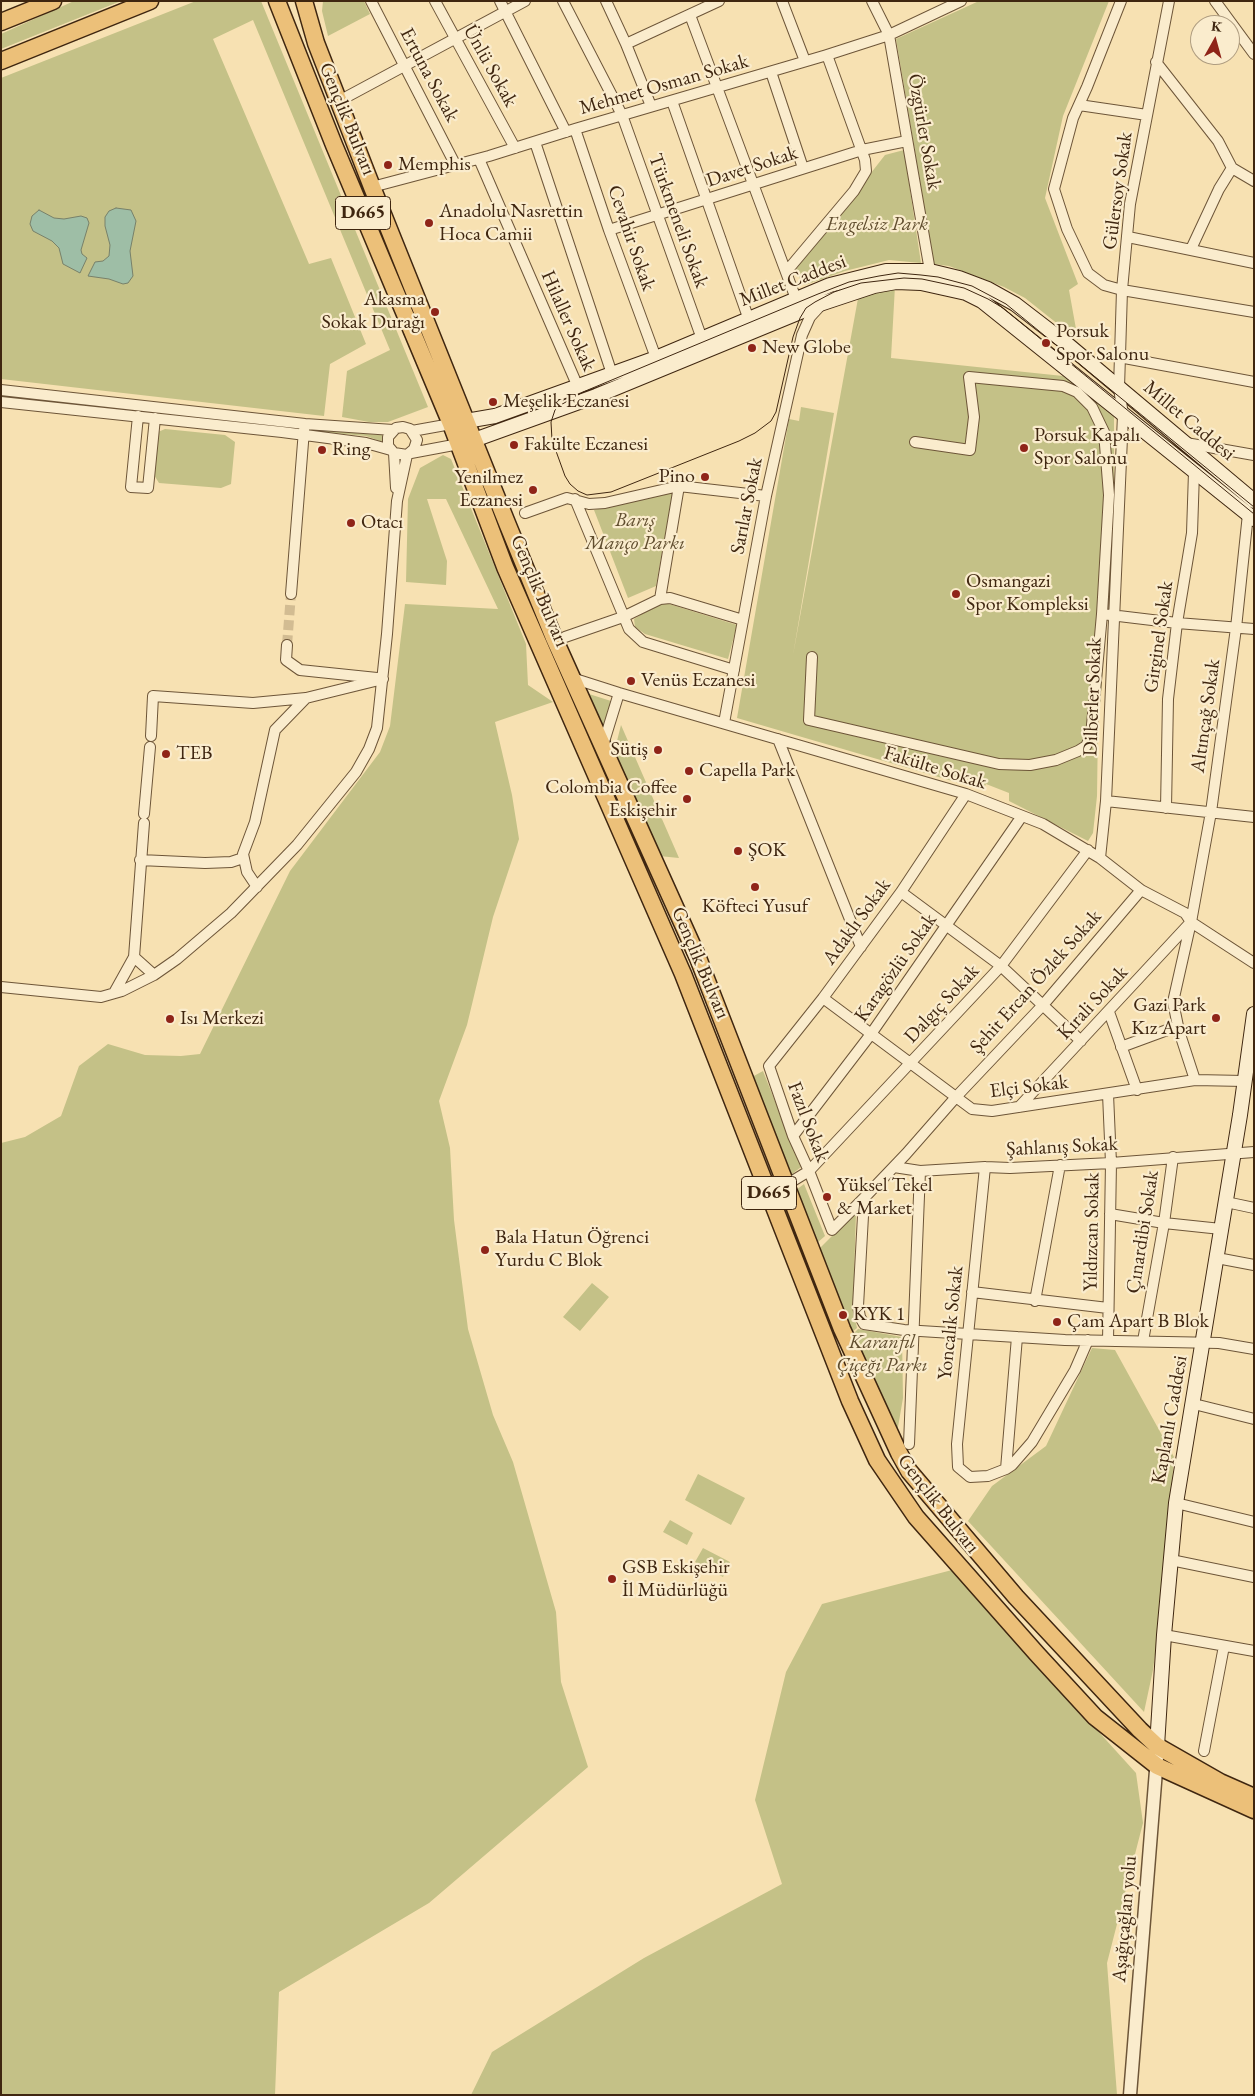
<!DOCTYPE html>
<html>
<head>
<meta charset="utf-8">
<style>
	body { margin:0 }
	#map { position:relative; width:1255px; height:2096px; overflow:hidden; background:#f7e1b2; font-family:"EB Garamond",serif }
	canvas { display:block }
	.frame { position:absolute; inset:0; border:2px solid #3f2610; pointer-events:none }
	.north { position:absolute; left:1190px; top:15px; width:50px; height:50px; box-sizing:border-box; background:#faeccd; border:1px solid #af9d81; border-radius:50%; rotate:7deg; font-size:14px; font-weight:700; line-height:20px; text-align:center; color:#3f2610 }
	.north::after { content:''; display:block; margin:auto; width:18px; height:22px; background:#8f2418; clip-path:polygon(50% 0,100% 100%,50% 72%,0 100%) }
</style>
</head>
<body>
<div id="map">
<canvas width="1255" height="2096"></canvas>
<div class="frame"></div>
<div class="north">K</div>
</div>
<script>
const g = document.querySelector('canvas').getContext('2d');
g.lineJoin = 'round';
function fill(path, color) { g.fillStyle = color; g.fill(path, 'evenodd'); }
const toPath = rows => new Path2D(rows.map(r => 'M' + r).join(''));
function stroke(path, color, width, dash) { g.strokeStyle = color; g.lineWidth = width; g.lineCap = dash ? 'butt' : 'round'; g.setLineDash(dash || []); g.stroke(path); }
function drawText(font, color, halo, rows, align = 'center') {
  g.font = font + ' "EB Garamond",serif'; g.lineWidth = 4.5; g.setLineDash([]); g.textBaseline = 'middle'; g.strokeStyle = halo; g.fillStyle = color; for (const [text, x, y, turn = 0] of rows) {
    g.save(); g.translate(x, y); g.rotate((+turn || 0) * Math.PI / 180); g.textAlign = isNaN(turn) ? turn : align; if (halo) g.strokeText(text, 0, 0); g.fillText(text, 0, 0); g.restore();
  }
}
fill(toPath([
	[74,1,121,1,1,49,1,34],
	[196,1,261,1,428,407,388,422,369,422,342,417,347,371,390,350,253,20,213,39,309,264,331,258,366,344,330,364,324,416,1,379,1,78],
	[323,1,364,1,370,14,328,36,322,11],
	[979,1,1109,1,1063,116,1045,198,1078,284,1069,290,1078,340,1025,298,1004,287,949,266,934,264,896,39],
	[904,150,921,263,889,260,845,271,805,285,800,280,796,269,885,155],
	[895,286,891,358,1063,376,1114,417,1114,493,1101,695,1098,724,1097,796,1093,833,1088,841,1009,801,1009,793,986,784,983,790,737,718,789,419,799,421,801,407,834,413,793,655,859,293],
	[1,394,134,408,134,410,1,397],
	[165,429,225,435,235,442,231,484,221,488,159,483,154,475,158,432],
	[311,429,366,434,384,435,383,442,366,436,311,431],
	[443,455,451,459,526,644,528,685,553,702,495,722,512,795,519,839,493,917,467,1025,439,1101,450,1148,454,1220,468,1329,493,1415,513,1462,556,1612,561,1682,588,1767,429,1903,279,1992,275,2095,1,2095,1,1143,25,1137,61,1116,79,1066,108,1044,145,1055,181,1056,200,1054,290,871,380,752,390,726,405,604,498,609,446,499,427,499,447,561,446,585,406,582,408,499,420,468],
	[673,490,656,586,628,598,594,510],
	[659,604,669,604,737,625,728,659,645,634,635,627,634,619],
	[589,694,611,701,604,727],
	[621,725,679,858,659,856,614,753],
	[763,1071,801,1167,791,1175,752,1077],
	[804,1184,825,1236,817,1243,796,1190],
	[856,1212,853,1310,857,1328,852,1332,819,1249],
	[592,1283,609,1297,580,1331,563,1317],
	[858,1329,902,1337,903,1398,898,1427,893,1433,852,1335],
	[1092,1348,1115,1350,1174,1457,1166,1568,1153,1670,1144,1712,968,1521,992,1486,1046,1446],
	[698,1474,745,1498,731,1525,685,1500],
	[670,1520,693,1533,687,1545,663,1532],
	[703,1548,730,1562,723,1577,695,1562],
	[952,1570,1136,1773,1143,1823,1107,1963,1117,2095,471,2095,492,2052,644,1958,782,1884,755,1800,786,1672,822,1604]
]), '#c4c187');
const water = toPath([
	[116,208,131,210,136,221,130,251,133,276,128,283,123,284,109,279,88,276,95,262,103,261,109,256,110,245,105,226,105,217,109,211,116,208],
	[39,210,54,218,64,219,81,216,87,218,89,223,81,250,82,254,87,258,80,273,63,264,59,248,52,241,33,231,30,224,32,216,39,210]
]);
fill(water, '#9ebea6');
stroke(water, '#78816a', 1);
stroke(toPath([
	[287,645,291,594]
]), '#d2bc92', 10, [10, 5]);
const minor = toPath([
	[371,1,456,166],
	[435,1,515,148],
	[500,1,566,132],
	[563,1,622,115,702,339],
	[606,1,626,44,651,106],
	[782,1,805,61],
	[872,1,889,35,930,271],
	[1121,1,1087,87,1073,118,1054,189,1067,229,1088,273,1104,285,1122,290,1254,312],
	[1215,1,1254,54],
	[690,15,796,299],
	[626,44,719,1],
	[1156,62,1218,141,1232,168,1254,181],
	[771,72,803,168],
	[339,101,525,1],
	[672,101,749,320],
	[1079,105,1147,115],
	[575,129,609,230,656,358],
	[535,142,612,374],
	[479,159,578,387],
	[372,187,489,156,575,129,827,55,889,35,961,1],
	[609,230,862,150,907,141],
	[1128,237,1254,263],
	[1191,249,1219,189,1232,168],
	[786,272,854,191,866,171,865,160,827,55],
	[1119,357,1254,382],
	[1,390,305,424,393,430],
	[1,402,282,432,366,443,391,450],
	[138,416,131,487,148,488,155,418],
	[412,431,451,424],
	[915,442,970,450,974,417,969,377,1063,386,1077,392,1092,407,1104,432,1109,495,1102,614],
	[1186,443,1254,455],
	[394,453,407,455,414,449,417,440,410,429,403,427,396,428,388,437,388,446,394,453,396,488],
	[411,453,459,444],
	[679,486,766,496],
	[575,499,629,629,643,642,734,670],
	[525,513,567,498,589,504,605,503,679,486,660,599],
	[291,594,304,430],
	[565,637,623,617,660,599,670,598,743,620],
	[287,645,286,660,300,670,377,678],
	[812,657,809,720,999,764,1030,765,1056,760,1078,751,1086,746,1091,736,1102,614,1177,623,1254,629],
	[572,678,619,693,966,794,1043,824,1100,858,1141,890,1185,913,1191,922,1254,963],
	[724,723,766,496,802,335,810,317,821,305],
	[151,736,153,696,253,703,306,698,383,679],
	[778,739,861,947],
	[603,745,619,693],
	[1106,801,1254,817],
	[1166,808,1168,699,1177,623,1192,533,1194,472],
	[144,814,150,747],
	[144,823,134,957,154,975],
	[1100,858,1106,801,1123,415,1119,388,1122,290,1130,204,1169,1],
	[140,860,205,863,231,862,243,858],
	[257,887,247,872,243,854,255,822,275,730,306,698],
	[1141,890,1043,1005,956,1097,906,1154,864,1198,858,1306,860,1317,864,1324,904,1330,1065,1340,1219,1343,1254,1349],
	[901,892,1001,966,1081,1041],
	[1,987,101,997,122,991,154,975,177,959,231,913,297,845,356,772,369,749,377,728,387,634,397,501,407,455],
	[114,993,134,957],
	[823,998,972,1109,992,1111,1195,1080,1244,1081],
	[1109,1012,1137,1090],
	[1121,1047,1178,1026],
	[1195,1080,1179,1031,1173,1002,1191,922,1211,812,1236,628,1248,514],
	[1019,1107,1190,923],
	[793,1136,871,1034,1022,816],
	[894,1167,920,1171,985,1167,1010,1168,1111,1163,1254,1152],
	[985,1167,957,1444,958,1467,970,1477,988,1476,1006,1469,1012,1465,1032,1442,1075,1370,1088,1340],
	[786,1185,809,1171,1001,966,1088,850],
	[864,1198,832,1230,809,1171,793,1136,769,1066,823,998,901,892,966,794],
	[1226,1202,1254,1208],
	[1110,1214,1164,1223,1221,1229],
	[1217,1258,1254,1265],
	[972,1292,1108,1308],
	[1035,1301,1060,1165],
	[1108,1341,1111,1163,1108,1094],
	[1143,1341,1164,1223,1173,1157],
	[1194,1404,1254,1419],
	[909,1444,920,1171],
	[1006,1469,1017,1337],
	[1176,1503,1254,1522],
	[1171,1560,1254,1577],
	[1164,1635,1254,1651],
	[1204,1751,1224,1646]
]);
const tertiary = toPath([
	[1130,2095,1157,1758]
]);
const secondary = toPath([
	[466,421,495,416,656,358,830,285,886,271,930,271,959,278,988,289,1015,304,1067,344,1254,501],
	[474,440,596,396,817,305,874,286,896,282,921,283,966,293,982,301,1254,519],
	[1157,1746,1164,1635,1176,1503,1240,1115,1254,1014]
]);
const trunk = toPath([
	[277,1,334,145,451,424,505,567,683,974,850,1401,877,1460,916,1517,1037,1654,1095,1717,1157,1766,1254,1810],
	[304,1,316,43,372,187,507,523,554,638,698,958,842,1329,899,1453,909,1471,1016,1597,1140,1730,1157,1746,1220,1782,1254,1797],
	[1,22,53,1],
	[1,61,150,1]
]);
stroke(minor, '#6d5538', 12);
stroke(tertiary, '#6d5538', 15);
stroke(secondary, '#3f2610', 16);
stroke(trunk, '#3f2610', 19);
stroke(minor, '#faeccd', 10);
stroke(tertiary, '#faeccd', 12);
stroke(secondary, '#faeccd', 14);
stroke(trunk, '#ecc079', 16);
stroke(toPath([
	[1254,507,1006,304,972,286,938,277,921,275,898,273,879,276,849,282,818,294,583,392,559,406,555,410,551,422,552,440,565,476,570,484,578,491,587,495,611,492,739,441,755,433,771,421,776,412,793,337,800,318,806,308,815,302,834,292,861,283,904,278,922,279,964,288,988,299,1003,308,1254,514]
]), '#3f2610', 1);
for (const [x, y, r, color] of [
	[388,165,5,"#8f2418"],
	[429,223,5,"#8f2418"],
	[435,312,5,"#8f2418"],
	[1046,343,5,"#8f2418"],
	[752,348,5,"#8f2418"],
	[493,402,5,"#8f2418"],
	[514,445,5,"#8f2418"],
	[1024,448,5,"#8f2418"],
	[322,450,5,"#8f2418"],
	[705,477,5,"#8f2418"],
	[533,490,5,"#8f2418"],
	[351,523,5,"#8f2418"],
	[956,594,5,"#8f2418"],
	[631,681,5,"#8f2418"],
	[658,750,5,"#8f2418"],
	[166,754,5,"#8f2418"],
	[689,771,5,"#8f2418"],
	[687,799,5,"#8f2418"],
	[738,851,5,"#8f2418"],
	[755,887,5,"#8f2418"],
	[1216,1018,5,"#8f2418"],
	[170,1019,5,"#8f2418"],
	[827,1197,5,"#8f2418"],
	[485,1250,5,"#8f2418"],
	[843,1315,5,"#8f2418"],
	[1057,1322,5,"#8f2418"],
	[612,1579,5,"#8f2418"]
]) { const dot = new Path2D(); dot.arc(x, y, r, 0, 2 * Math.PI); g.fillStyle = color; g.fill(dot); stroke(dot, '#faeccd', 2); }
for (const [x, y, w] of [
	[363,213,55],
	[769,1193,55]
]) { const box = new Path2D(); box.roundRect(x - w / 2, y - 16.5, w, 33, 4); g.fillStyle = '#faeccd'; g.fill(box); stroke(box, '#3f2610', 1); }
drawText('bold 19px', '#3f2610', null, [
	["D665",363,213],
	["D665",769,1193]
]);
drawText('20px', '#3f2610', '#faeccd', [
	["Ünlü Sokak",490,66,61],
	["Ertuna Sokak",429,75,62],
	["Mehmet Osman Sokak",664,85,-16],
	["Gençlik Bulvarı",347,119,68],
	["Özgürler Sokak",924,132,80],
	["Davet Sokak",752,167,-18],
	["Gülersoy Sokak",1118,191,-82],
	["Türkmeneli Sokak",678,221,70],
	["Cevahir Sokak",631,238,71],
	["Millet Caddesi",793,281,-21],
	["Hilaller Sokak",568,321,66],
	["Millet Caddesi",1189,421,40],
	["Sarılar Sokak",747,506,-79],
	["Gençlik Bulvarı",539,591,67],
	["Girginel Sokak",1159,637,-82],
	["Dilberler Sokak",1093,697,-88],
	["Altınçağ Sokak",1206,716,-82],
	["Fakülte Sokak",935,768,17],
	["Adaklı Sokak",857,922,-54],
	["Gençlik Bulvarı",700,963,67],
	["Karagözlü Sokak",896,968,-55],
	["Şehit Ercan Özlek Sokak",1036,982,-48],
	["Kırali Sokak",1093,1003,-47],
	["Dalgıç Sokak",942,1004,-47],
	["Elçi Sokak",1029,1087,-7],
	["Fazıl Sokak",808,1122,69],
	["Şahlanış Sokak",1062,1147,-3],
	["Yıldızcan Sokak",1092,1232,-89],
	["Çınardibi Sokak",1143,1232,-81],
	["Yoncalık Sokak",951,1323,-84],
	["Kaplanlı Caddesi",1170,1420,-80],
	["Gençlik Bulvarı",938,1504,52],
	["Aşağıçağlan yolu",1125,1919,-85]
]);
drawText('20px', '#3f2610', '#faeccd', [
	["Memphis",398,165],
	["Anadolu Nasrettin",439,212],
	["Hoca Camii",439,235],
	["Akasma",425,300,"right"],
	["Sokak Durağı",425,323,"right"],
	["Porsuk",1056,332],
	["Spor Salonu",1056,355],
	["New Globe",762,348],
	["Meşelik Eczanesi",503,402],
	["Porsuk Kapalı",1034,436],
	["Spor Salonu",1034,459],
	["Fakülte Eczanesi",524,445],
	["Ring",332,450],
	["Pino",695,477,"right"],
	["Yenilmez",523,478,"right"],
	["Eczanesi",523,501,"right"],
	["Otacı",361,523],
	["Osmangazi",966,582],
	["Spor Kompleksi",966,605],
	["Venüs Eczanesi",641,681],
	["Sütiş",648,750,"right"],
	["TEB",176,754],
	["Capella Park",699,771],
	["Colombia Coffee",677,788,"right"],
	["Eskişehir",677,811,"right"],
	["ŞOK",748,851],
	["Köfteci Yusuf",755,907,"center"],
	["Gazi Park",1206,1006,"right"],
	["Kız Apart",1206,1029,"right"],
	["Isı Merkezi",180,1019],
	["Yüksel Tekel",837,1186],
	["& Market",837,1209],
	["Bala Hatun Öğrenci",495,1238],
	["Yurdu C Blok",495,1261],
	["KYK 1",853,1315],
	["Çam Apart B Blok",1067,1322],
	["GSB Eskişehir",622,1568],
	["İl Müdürlüğü",622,1591]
], 'left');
drawText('italic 20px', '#604d2e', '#faeccd', [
	["Engelsiz Park",877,225],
	["Barış",635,521],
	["Manço Parkı",635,544],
	["Karanfil",882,1343],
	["Çiçeği Parkı",882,1366]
]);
</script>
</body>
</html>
